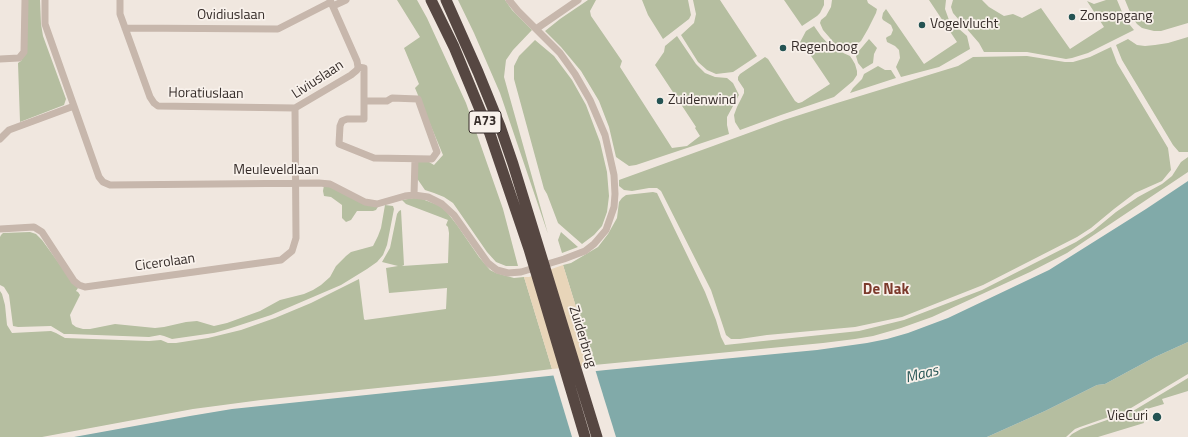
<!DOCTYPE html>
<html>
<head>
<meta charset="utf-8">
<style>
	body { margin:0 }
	canvas { display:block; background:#f0e7df }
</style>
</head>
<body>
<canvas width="1188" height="437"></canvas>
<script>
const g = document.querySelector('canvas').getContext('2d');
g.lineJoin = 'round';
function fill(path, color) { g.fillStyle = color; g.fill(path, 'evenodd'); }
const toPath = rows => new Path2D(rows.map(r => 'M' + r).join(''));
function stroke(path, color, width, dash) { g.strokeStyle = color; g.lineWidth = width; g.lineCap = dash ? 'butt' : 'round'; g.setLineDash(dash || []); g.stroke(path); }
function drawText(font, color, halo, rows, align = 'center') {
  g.font = font + ' "Titillium Web",sans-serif'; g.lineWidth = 3.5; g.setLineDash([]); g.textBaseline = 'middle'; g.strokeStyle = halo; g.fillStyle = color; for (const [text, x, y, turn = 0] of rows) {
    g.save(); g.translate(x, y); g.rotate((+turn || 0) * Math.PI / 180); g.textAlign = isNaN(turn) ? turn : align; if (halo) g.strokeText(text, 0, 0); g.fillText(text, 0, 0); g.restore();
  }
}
fill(toPath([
	[27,0,40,0,41,24,43,36,66,99,64,105,20,122,18,63,21,61,25,54],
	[397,0,417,0,427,18,466,103,503,209,518,266,506,266,496,262,487,252,453,203,444,197,434,193,425,190,416,177,417,162,429,162,434,165,443,155,415,88,419,84,404,48,420,37],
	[458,0,505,0,512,10,532,30,513,50,506,60,504,77,548,234,500,93,474,33],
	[588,0,596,0,590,11,591,16,622,61,620,67,672,148,687,146,700,136,695,128,696,127,655,65,664,52,665,46,677,36,696,64,705,73,715,77,727,78,733,83,739,95,727,117,727,125,729,134,636,165,629,166,616,157,609,127,599,101,581,71,561,47,545,31,560,19],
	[642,0,688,0,691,15,689,19,663,39,648,15],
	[693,0,720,0,757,56,733,72,716,74,707,70,698,62,681,35,694,23,696,14],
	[784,0,824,0,824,5,820,13,817,16,802,26],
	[832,0,867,0,868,3,877,9,876,13,868,29,861,41,856,45,851,48,846,48,840,47,836,45,823,30,820,23,821,20,826,16,831,7],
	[929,0,946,0,945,9,949,20,967,36,970,49,939,67,901,77,896,67,900,58,899,50,895,46,887,42,886,38,887,37,891,35,893,30,891,25,883,20,882,18,883,13,886,9,924,64,957,42],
	[953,0,982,0,989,7,1004,16,1013,14,1022,18,1041,8,1070,49,1104,27,1087,1,1094,4,1106,0,1117,0,1125,19,1134,30,1088,53,1072,58,1066,59,1027,52,984,52,979,43,953,13,951,7],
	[1125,0,1188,0,1188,23,1161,31,1154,31,1142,28,1137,24,1132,17],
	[814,26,821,36,832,48,850,56,852,59,855,64,857,71,857,75,853,81,834,97,781,115,740,130,735,122,734,115,737,107,744,93,744,89,738,80,738,77,740,74,765,57,768,59,795,101,798,103,799,103,802,102,830,84,803,44,798,46,806,31],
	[1188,37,1188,152,1179,152,1173,145,1122,60,1116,45,1128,39,1137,45,1145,46,1155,45,1168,43],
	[869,39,877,48,874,54,873,63,863,69,858,63,856,56,858,52],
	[535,40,554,56,572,80,586,105,600,142,607,172,609,196,607,212,602,226,594,235,582,244,558,223,547,194,544,189,514,79,514,66,519,56],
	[1111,47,1117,63,1168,148,1171,170,1162,181,1135,193,1114,209,1091,228,1077,237,983,285,902,317,855,327,767,335,740,339,731,339,726,335,711,290,661,191,657,188,649,188,632,191,624,190,619,186,619,180,713,146,784,120,837,103,958,66,973,57,1027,56,1065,62,1073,62,1090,57],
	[878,66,885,70,891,70,896,78,850,93,853,88,862,79,864,74],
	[1188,157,1188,172,1067,253,1030,272,932,317,901,328,873,336,855,339,823,343,594,365,563,265,571,263,598,247,608,234,617,218,619,202,622,198,626,195,653,192,657,193,705,292,716,320,721,337,725,345,859,331,904,320,982,290,1076,242,1093,231,1116,212,1138,197,1162,184,1172,176,1181,162],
	[324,185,379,205,376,210,373,211,357,211,351,220,346,222,342,218,342,205,331,197,324,196,323,191],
	[414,198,422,199,438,205,446,211,457,225,479,257,490,270,496,273,514,278,524,277,552,369,495,376,261,400,193,409,42,437,0,437,0,291,2,294,5,305,7,325,12,333,51,331,56,333,65,338,149,341,161,340,168,343,176,343,208,338,241,330,275,318,311,303,359,279,364,319,365,320,446,309,447,288,389,293,386,268,398,266,382,262,390,248,397,214,399,211,401,210,404,265,402,266,448,263,449,233,448,227,446,225,448,220,406,204,402,200],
	[385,205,393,206,394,209,387,245,383,255,377,262,367,269,341,285,271,315,228,329,214,333,172,339,164,336,160,335,149,337,70,334,64,334,51,326,18,327,13,326,9,295,4,287,0,285,0,237,1,235,3,233,30,232,36,234,42,240,74,284,78,288,76,291,78,292,80,295,70,315,72,324,76,327,83,329,90,329,115,324,155,328,164,327,186,322,197,321,214,326,227,323,260,311,280,300,304,294,313,290,321,285,330,277,336,266,346,256,351,252,373,246,378,236,381,228],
	[561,232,578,247,562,253,558,240],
	[1188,342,1188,374,1126,411,1080,427,1075,429,1066,437,987,437,1045,411,1097,385,1105,384,1155,357],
	[1188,378,1188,391,1162,399,1164,404,1140,411,1144,423,1098,437,1069,437,1072,434,1081,429,1133,411]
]), '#b5bea0');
fill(toPath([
	[563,265,594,365,552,369,524,277,529,277]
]), '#e8d5b9');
fill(toPath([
	[1188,181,1188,342,1155,357,1105,384,1097,385,1045,411,987,437,74,437,190,416,232,409,606,370,817,350,867,343,887,339,908,333,948,318,1049,270,1146,209]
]), '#81aaa9');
fill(toPath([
	[595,369,616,437,572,437,553,374]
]), '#f0e7df');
stroke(toPath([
	[45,0,45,24,99,177,103,182,110,185,319,183,330,184,365,202,377,204,405,196,414,195,428,197,442,204,454,215,488,263,497,270,508,273,521,272,564,259,585,251,594,244,606,230,614,207,615,194,614,175,605,135,590,100,575,74,560,53,518,11,509,0],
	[120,0,120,14,150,97,154,103,158,106,295,108],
	[333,6,346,0],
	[125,28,278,29,331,2],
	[536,29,578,0],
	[0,59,19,58,24,52,25,0],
	[358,67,364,68,364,119,347,119,342,121,340,126,339,144,374,158,432,159,437,152,418,99,392,98,387,101,364,101],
	[0,139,9,130,74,106],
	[414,195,415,159],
	[0,229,34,227,42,232,74,281,79,285,85,287,281,260,292,251,296,238,295,108,351,75,357,70,358,67,357,61,330,0]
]), '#c7b7ac', 7);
stroke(toPath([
	[431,0,454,47,490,134,529,249,585,437],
	[446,0,478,72,500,126,513,164,597,437]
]), '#564742', 11);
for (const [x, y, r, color] of [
	[1072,17,4,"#245353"],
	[922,25,4,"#245353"],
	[783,48,4,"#245353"],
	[660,101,4,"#245353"],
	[1157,417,5,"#245353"]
]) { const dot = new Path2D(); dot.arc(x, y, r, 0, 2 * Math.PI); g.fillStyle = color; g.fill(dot); stroke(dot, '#f8f1eb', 1.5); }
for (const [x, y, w] of [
	[485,122,32]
]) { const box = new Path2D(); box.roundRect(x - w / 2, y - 11, w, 22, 3); g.fillStyle = '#f8f1eb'; g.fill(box); stroke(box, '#362d2a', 1); }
drawText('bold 13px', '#362d2a', null, [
	["A73",485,122]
]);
drawText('14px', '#362d2a', '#f8f1eb', [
	["Ovidiuslaan",231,16],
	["Liviuslaan",318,80,-33],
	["Horatiuslaan",206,94,1],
	["Meuleveldlaan",276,171],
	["Cicerolaan",165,263,-8],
	["Zuiderbrug",582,337,73]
]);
drawText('14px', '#362d2a', '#f8f1eb', [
	["Zonsopgang",1080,17],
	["Vogelvlucht",930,25],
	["Regenboog",791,48],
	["Zuidenwind",668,101],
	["VieCuri",1148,417,"right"]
], 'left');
drawText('bold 15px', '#7c3a2c', '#f8f1eb', [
	["De Nak",886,290]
]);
drawText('italic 15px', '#245353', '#f8f1eb', [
	["Maas",922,375,-14]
]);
</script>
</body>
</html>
